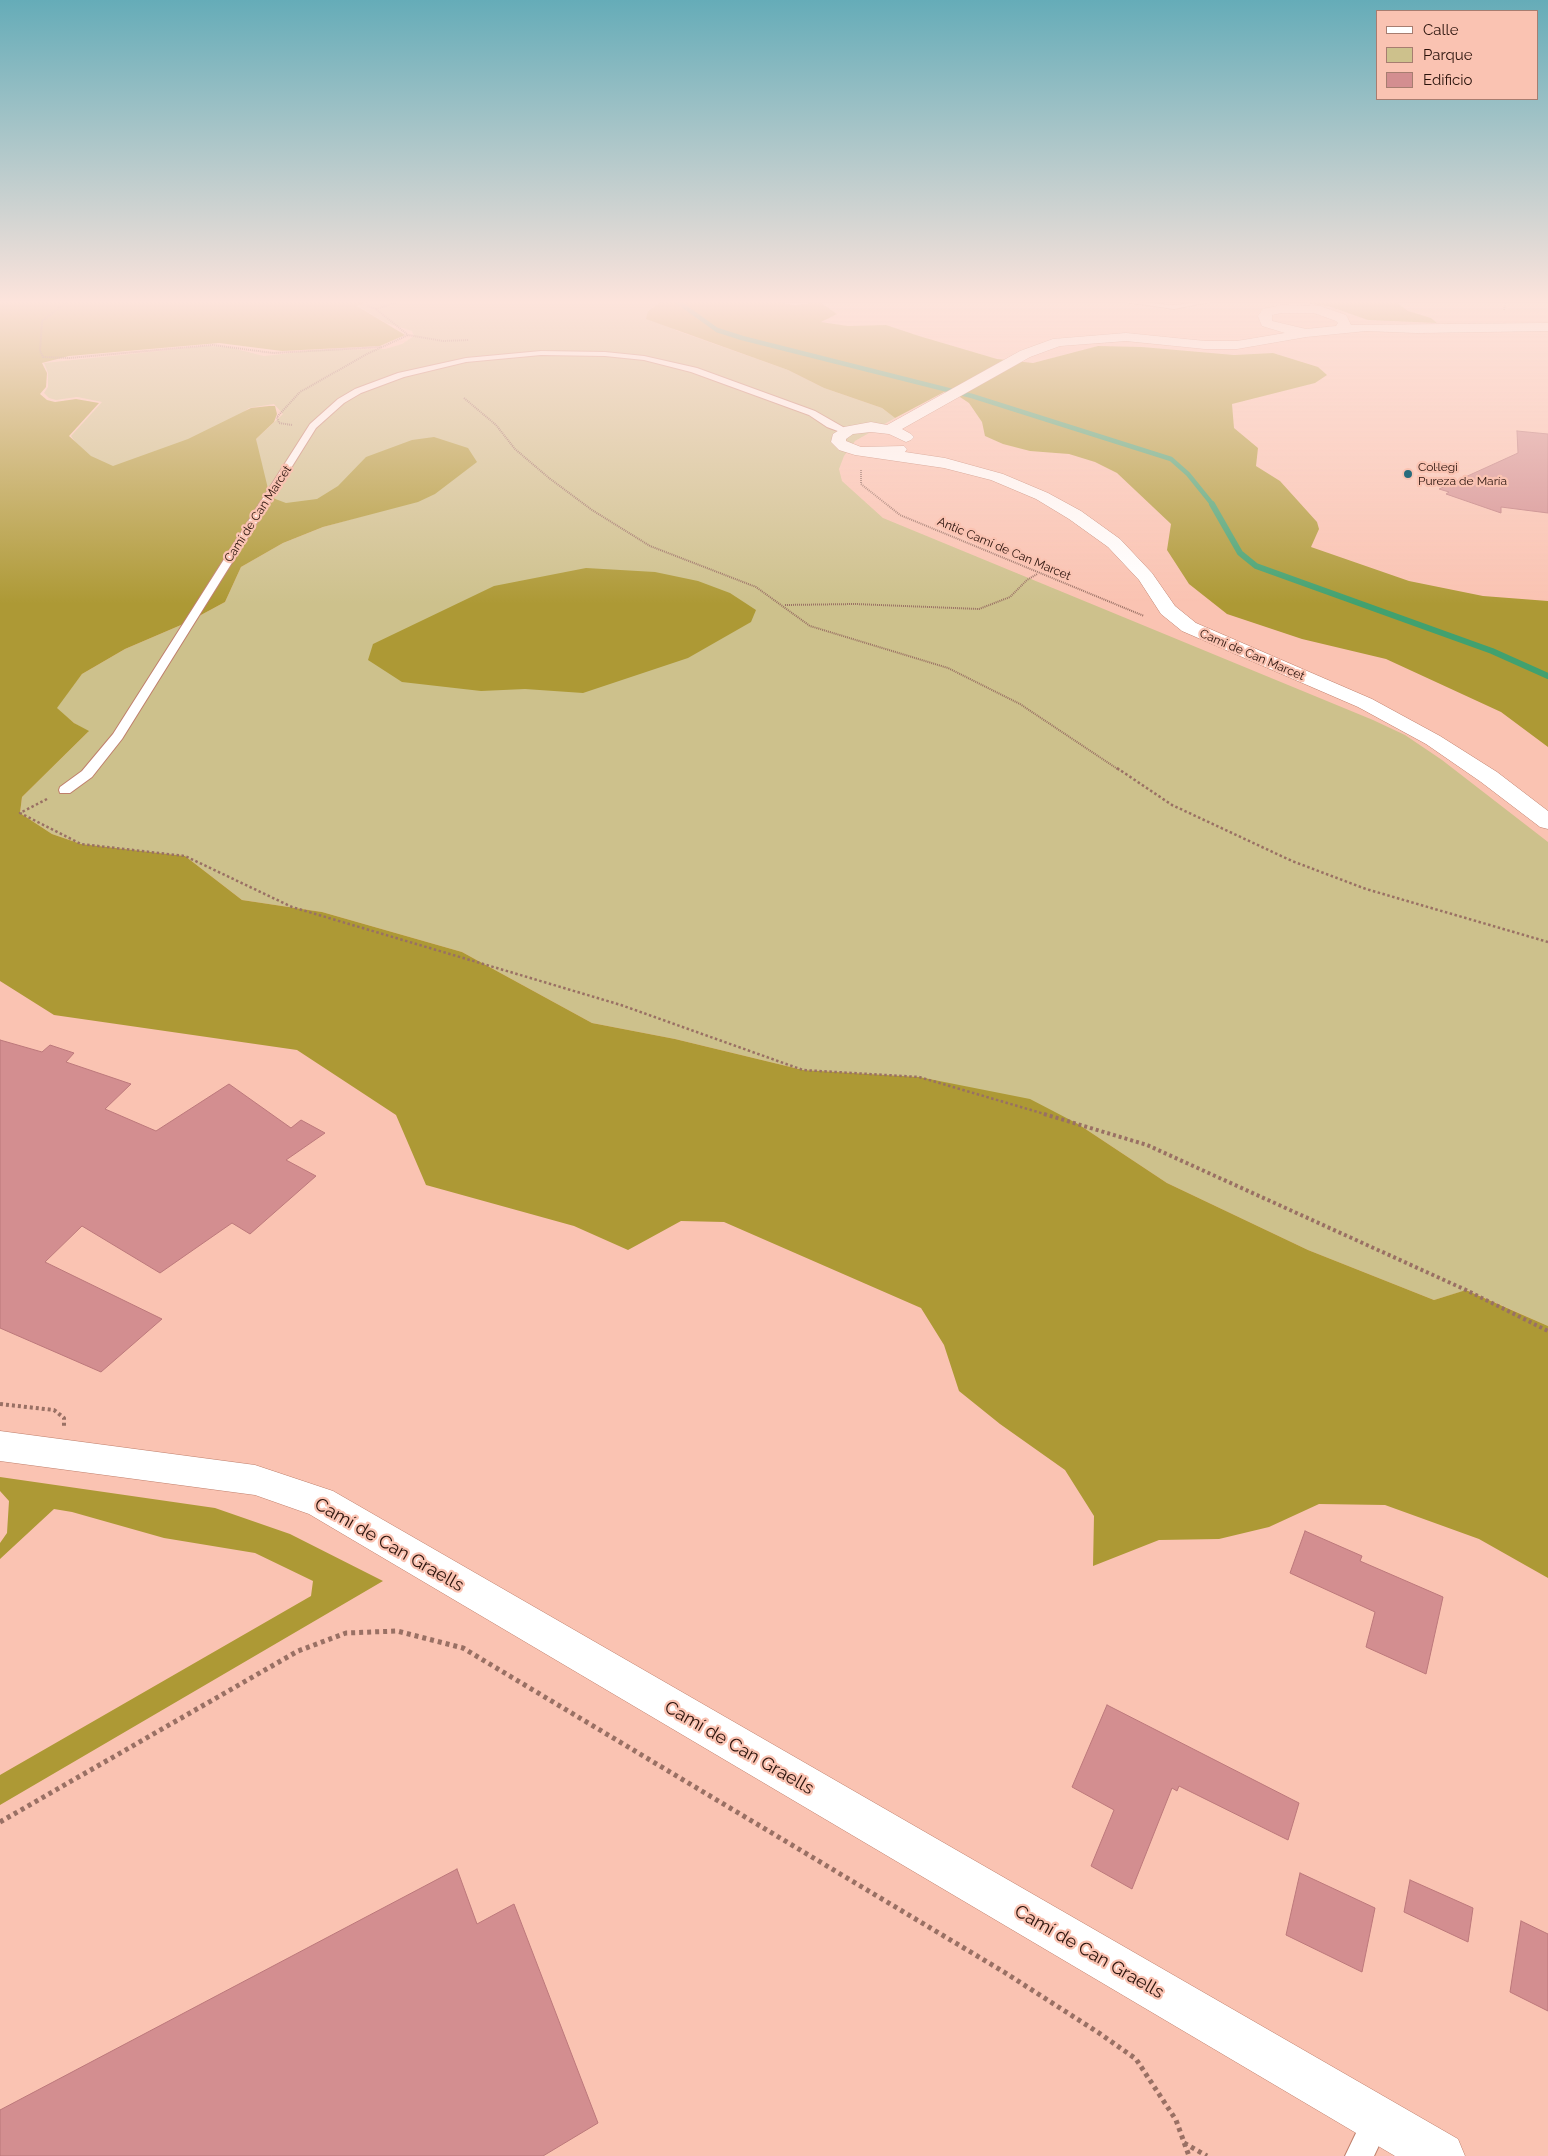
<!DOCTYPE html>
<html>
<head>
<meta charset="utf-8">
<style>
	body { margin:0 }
	#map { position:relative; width:1548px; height:2156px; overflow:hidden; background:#fac3b2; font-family:Raleway,sans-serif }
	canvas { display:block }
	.legend { position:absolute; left:1376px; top:10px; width:162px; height:90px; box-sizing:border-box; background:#fac3b2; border:1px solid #a77d70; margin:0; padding:6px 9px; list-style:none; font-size:15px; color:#2b130c }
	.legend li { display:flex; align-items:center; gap:10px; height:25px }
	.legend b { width:25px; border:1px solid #a77d70 }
</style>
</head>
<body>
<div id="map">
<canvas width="1548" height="2156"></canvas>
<ul class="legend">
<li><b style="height:6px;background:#fff"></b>Calle</li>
<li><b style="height:14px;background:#cdc18c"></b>Parque</li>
<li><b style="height:14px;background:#d38e90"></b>Edificio</li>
</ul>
</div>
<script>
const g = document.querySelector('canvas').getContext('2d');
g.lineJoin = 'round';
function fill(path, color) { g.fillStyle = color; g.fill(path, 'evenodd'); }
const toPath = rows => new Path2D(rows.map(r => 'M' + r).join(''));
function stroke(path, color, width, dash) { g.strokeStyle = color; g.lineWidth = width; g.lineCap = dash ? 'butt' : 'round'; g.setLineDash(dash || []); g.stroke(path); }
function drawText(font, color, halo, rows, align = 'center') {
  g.font = font + ' Raleway,sans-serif'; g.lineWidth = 4.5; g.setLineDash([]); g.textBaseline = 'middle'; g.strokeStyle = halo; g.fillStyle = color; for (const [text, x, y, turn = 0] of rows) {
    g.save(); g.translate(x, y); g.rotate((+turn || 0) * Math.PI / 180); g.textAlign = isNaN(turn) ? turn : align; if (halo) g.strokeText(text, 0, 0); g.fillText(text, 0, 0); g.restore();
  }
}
fill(toPath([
	[367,302,661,302,648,311,675,330,788,370,824,388,882,408,895,418,855,441,844,456,839,469,842,481,883,518,1373,720,1405,735,1442,760,1548,842,1548,1326,1467,1290,1434,1300,1308,1250,1167,1183,1078,1124,919,1077,803,1070,675,1039,592,1023,462,952,322,912,242,900,185,856,81,844,52,834,20,813,22,797,88,732,74,723,56,708,82,674,125,649,188,622,225,602,241,567,283,543,323,527,399,506,350,500,263,506,256,439,283,414,274,404,249,408,219,431,134,478,83,453,71,436,102,402,77,397,56,400,49,398,44,393,48,387,48,373,44,363,207,346,228,347,264,356,317,350,385,349,402,344,414,336,412,331,386,323,356,305]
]), '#cdc18c');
fill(toPath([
	[0,302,367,302,357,306,405,335,380,346,282,351,219,343,69,356,42,363,47,373,46,387,40,394,47,400,55,402,76,399,99,403,69,436,91,456,113,466,188,439,251,408,269,406,275,406,277,414,274,422,256,439,270,497,286,503,317,499,338,486,366,457,412,440,434,437,468,448,477,462,435,494,418,502,323,527,283,543,241,567,225,602,188,622,125,649,82,674,57,708,74,723,89,731,22,797,20,813,52,834,81,844,185,856,242,900,322,912,462,952,592,1023,675,1039,803,1070,919,1077,1030,1099,1078,1124,1167,1183,1308,1250,1434,1300,1466,1290,1548,1326,1548,1578,1479,1539,1385,1505,1319,1504,1269,1527,1219,1539,1159,1540,1093,1566,1094,1516,1065,1470,1000,1424,959,1391,944,1345,921,1308,724,1222,681,1221,628,1250,574,1226,426,1185,396,1115,297,1050,54,1015,0,981],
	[661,302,777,302,794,305,820,302,837,314,821,322,848,326,886,325,919,336,997,359,1033,363,1098,346,1142,347,1234,355,1273,353,1318,367,1327,375,1315,383,1232,404,1234,428,1258,448,1256,466,1280,481,1317,522,1319,529,1311,547,1409,581,1483,596,1548,601,1548,747,1501,712,1386,659,1302,639,1227,614,1189,584,1167,550,1171,524,1117,473,1095,462,1069,454,1030,451,1003,444,985,436,982,422,969,403,954,393,946,391,895,418,882,408,824,388,788,370,646,319,648,311],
	[1300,302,1396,302,1408,311,1431,318,1437,323,1368,320,1331,307],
	[586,568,655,572,698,581,730,593,756,610,751,622,688,658,583,693,525,689,481,691,402,682,368,660,373,644,494,586],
	[0,1477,215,1508,290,1534,383,1581,0,1805,0,1775,311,1596,313,1581,255,1553,164,1538,72,1512,54,1509,0,1559,0,1543,7,1533,9,1501,0,1491]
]), '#ad9935');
stroke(toPath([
	[678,302,717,330,742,338,972,396,1171,459,1188,474,1213,505]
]), '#41a16f', 4.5);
stroke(toPath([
	[1212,504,1240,553,1256,566,1492,651,1548,676]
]), '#41a16f', 6);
const building = toPath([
	[1517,431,1548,434,1548,513,1501,507,1501,513,1446,494,1449,492,1439,489,1518,453,1517,431],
	[0,1040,42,1052,50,1045,74,1053,66,1062,131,1084,105,1109,156,1131,229,1084,291,1128,301,1120,325,1133,286,1160,316,1176,250,1234,232,1223,160,1273,82,1226,45,1262,162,1319,101,1372,0,1328,0,1040],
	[1305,1531,1362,1556,1360,1561,1443,1597,1426,1674,1366,1647,1375,1612,1290,1573,1305,1531],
	[1107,1705,1299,1803,1288,1840,1179,1786,1177,1791,1172,1788,1132,1889,1091,1866,1114,1810,1072,1787,1107,1705],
	[457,1869,477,1924,514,1904,598,2123,543,2156,0,2156,0,2110,457,1869],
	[1300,1873,1375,1908,1362,1972,1286,1935,1300,1873],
	[1410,1880,1473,1908,1468,1942,1404,1912,1410,1880],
	[1521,1921,1548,1934,1548,2011,1510,1992,1521,1921]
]);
fill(building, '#d38e90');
stroke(building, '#bc787b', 1);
const service = toPath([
	[1125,302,1174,305,1210,302,1174,309,1125,302],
	[541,351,605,352,644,356,697,368,815,411,850,431,843,433,827,427,809,415,691,372,644,360,605,356,541,355,466,362,404,377,361,393,344,403,316,428,122,739,92,777,70,793,60,793,59,790,60,787,82,771,113,734,310,424,338,399,355,389,398,373,466,358,541,351],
	[1377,2106,1387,2110,1391,2120,1374,2156,1345,2156,1367,2110,1377,2106]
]);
const minor = toPath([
	[1281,305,1320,306,1346,315,1351,325,1548,323,1548,331,1417,333,1366,331,1306,337,1237,349,1205,349,1126,341,1060,346,1030,357,902,429,911,434,914,437,911,440,906,442,889,434,871,432,853,434,846,439,846,441,861,447,904,446,907,449,905,452,945,458,1003,474,1048,493,1081,511,1120,539,1152,573,1175,606,1196,623,1372,699,1440,736,1497,772,1548,811,1548,829,1540,827,1481,782,1426,744,1358,707,1182,631,1161,614,1139,580,1108,547,1069,519,1036,499,991,480,944,468,855,455,839,450,831,442,833,434,844,427,871,422,887,425,1020,351,1053,339,1126,333,1205,341,1237,341,1285,333,1262,326,1258,316,1263,309,1281,305],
	[1281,313,1314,313,1336,321,1338,323,1336,326,1306,329,1272,321,1272,315,1281,313],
	[0,1431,255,1465,333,1491,1458,2139,1465,2156,1395,2156,309,1514,255,1495,0,1461,0,1431]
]);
stroke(service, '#bf7f6b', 2);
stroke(minor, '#bf7f6b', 1);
stroke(toPath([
	[67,302,42,321,40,351,43,357,69,358,213,345,273,353,382,347],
	[358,302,376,309,408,335,443,341,469,340],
	[376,309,398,302],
	[1504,310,1506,302],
	[464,398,496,425,515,449,549,478,592,510,650,546,756,587,810,626,948,668,1020,704,1119,770],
	[292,425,279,423,277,417,300,392,367,354,408,335],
	[861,470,861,484,900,515,1144,616],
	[785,605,855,604,979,609,1010,597,1027,580,1037,574]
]), '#997064', 2, [1, 1]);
stroke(toPath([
	[1117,768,1172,805,1292,861,1366,889,1548,942],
	[47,799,20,813,81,844,185,856,292,907,621,1005,803,1070,919,1077,1048,1115]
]), '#997064', 2.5, [2.5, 2.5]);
stroke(toPath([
	[1044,1114,1147,1145,1466,1290,1548,1331],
	[0,1404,54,1410,64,1418,64,1426]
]), '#997064', 4, [3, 3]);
stroke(toPath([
	[0,1822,298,1651,346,1633,397,1631,463,1648,1004,1972,1099,2033,1136,2059,1176,2120,1189,2156],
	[1184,2143,1207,2156]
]), '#997064', 5, [4, 4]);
fill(service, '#fff');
fill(minor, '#fff');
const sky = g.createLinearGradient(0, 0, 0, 604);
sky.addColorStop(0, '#65acb8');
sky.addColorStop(0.5, '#fde4dc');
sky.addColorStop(1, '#fde4dc00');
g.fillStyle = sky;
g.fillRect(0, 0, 1548, 604);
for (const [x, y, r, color] of [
	[1408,474,5,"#286c7d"]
]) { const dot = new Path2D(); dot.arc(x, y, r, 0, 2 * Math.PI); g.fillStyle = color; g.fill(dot); stroke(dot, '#fac3b2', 2); }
drawText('12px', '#2b130c', '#fac3b2', [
	["Col·legi",1418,467],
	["Pureza de María",1418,481]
], 'left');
drawText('12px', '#2b130c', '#fac3b2', [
	["Camí de Can Marcet",258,514,-57],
	["Antic Camí de Can Marcet",1004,549,23],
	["Camí de Can Marcet",1252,655,23]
]);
drawText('18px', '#2b130c', '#fac3b2', [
	["Camí de Can Graells",389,1545,30],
	["Camí de Can Graells",739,1748,30],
	["Camí de Can Graells",1089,1952,30]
]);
</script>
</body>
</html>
